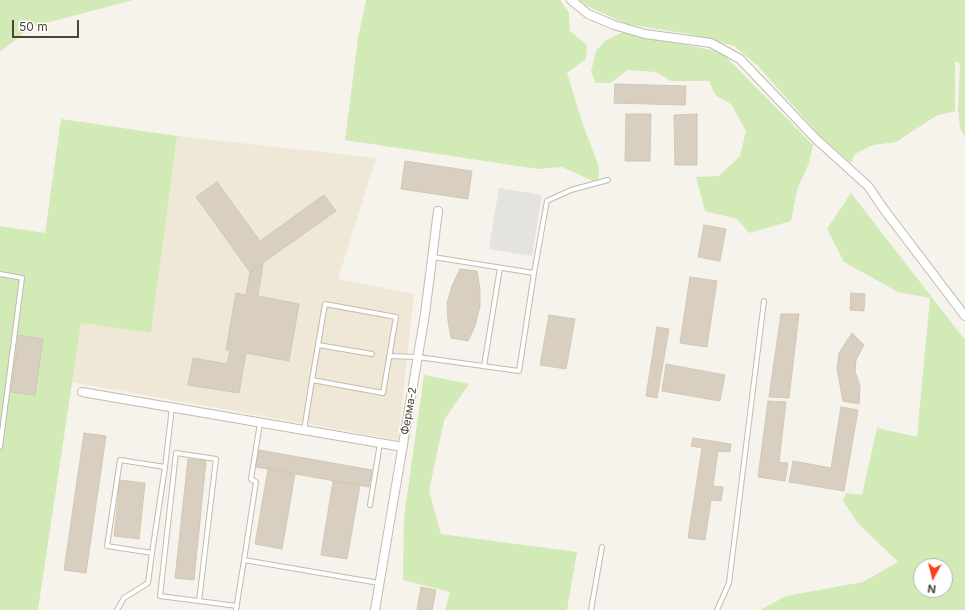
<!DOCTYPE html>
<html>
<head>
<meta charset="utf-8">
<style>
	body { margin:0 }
	#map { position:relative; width:965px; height:610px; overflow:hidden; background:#f6f3ec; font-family:Inter,sans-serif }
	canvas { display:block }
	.north { position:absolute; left:913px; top:558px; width:40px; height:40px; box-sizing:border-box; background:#fff; border:1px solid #b7b4b0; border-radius:50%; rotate:187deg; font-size:11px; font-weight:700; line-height:16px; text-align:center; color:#4b4439 }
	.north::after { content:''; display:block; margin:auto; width:14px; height:18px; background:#fc3f1d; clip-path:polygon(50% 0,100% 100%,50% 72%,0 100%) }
	.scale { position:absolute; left:12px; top:20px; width:67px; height:18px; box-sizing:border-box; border:2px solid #4b4439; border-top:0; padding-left:5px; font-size:12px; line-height:14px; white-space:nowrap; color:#4b4439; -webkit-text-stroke:3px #fff; paint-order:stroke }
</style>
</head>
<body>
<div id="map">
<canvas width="965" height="610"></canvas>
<div class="north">N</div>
<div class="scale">50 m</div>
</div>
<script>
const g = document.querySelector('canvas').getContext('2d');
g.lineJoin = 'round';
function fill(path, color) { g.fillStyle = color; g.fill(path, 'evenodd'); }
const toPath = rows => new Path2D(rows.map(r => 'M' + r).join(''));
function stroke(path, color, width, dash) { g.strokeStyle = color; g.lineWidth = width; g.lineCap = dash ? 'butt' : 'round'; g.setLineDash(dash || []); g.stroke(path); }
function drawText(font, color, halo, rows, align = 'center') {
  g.font = font + ' Inter,sans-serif'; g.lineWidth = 3; g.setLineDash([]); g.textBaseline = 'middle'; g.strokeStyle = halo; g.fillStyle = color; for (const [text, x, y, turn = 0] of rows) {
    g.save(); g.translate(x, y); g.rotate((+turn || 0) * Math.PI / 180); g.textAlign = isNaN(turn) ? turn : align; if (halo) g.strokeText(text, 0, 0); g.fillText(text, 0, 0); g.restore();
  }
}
fill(toPath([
	[177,136,376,158,338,279,414,294,398,440,71,382,81,323,151,333]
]), '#efe8d6');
fill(toPath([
	[0,0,133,0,31,27,0,52],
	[366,0,560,0,569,13,570,31,587,45,586,59,567,73,583,125,599,167,598,183,562,167,538,169,345,140,358,38],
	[579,0,965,0,965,137,960,128,958,110,960,64,955,61,955,111,936,116,896,142,873,145,855,154,851,163,820,136,758,66,734,46,688,34,627,24,589,7],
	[623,32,721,52,813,145,809,163,797,190,791,221,749,233,737,219,705,211,696,177,719,176,740,156,746,131,731,104,716,96,709,81,671,81,656,72,628,70,610,83,596,83,591,72,596,51,605,41],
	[61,119,177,136,151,333,81,323,38,610,0,610,0,226,45,233],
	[851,193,965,340,965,610,760,610,786,596,863,582,898,562,858,523,843,501,846,493,862,495,877,428,917,437,930,298,898,292,844,262,827,229],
	[921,566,945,566,945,590,921,590],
	[424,375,469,384,444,420,429,491,441,534,577,552,567,610,445,610,450,592,403,580,404,517]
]), '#d2eab5');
fill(toPath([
	[499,188,542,195,532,256,489,249]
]), '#e5e3e0');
const building = toPath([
	[615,84,686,86,685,105,614,103,615,84],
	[626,114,651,114,650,161,625,161,626,114],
	[697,114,697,165,675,165,674,115,697,114],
	[405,161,472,171,468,199,401,189,405,161],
	[217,182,260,241,324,195,336,211,250,272,196,197,217,182],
	[704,225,726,229,720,261,698,257,704,225],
	[263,263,258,296,299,304,289,361,246,353,239,393,188,385,193,358,227,364,230,350,226,350,236,293,246,295,250,272,263,263],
	[460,269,477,271,480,289,480,306,475,326,468,341,451,338,448,321,447,303,452,286,460,269],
	[690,277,717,281,707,347,680,343,690,277],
	[851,293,865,294,864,311,850,310,851,293],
	[781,314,799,314,789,398,769,397,781,314],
	[549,315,575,319,566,369,540,365,549,315],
	[657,327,669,329,657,398,646,396,657,327],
	[852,333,864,345,856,360,855,371,860,386,859,404,843,401,837,369,839,353,852,333],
	[19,335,43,339,35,395,11,392,19,335],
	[666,364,725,375,720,401,662,391,666,364],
	[768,401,786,402,779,462,788,463,785,481,758,477,768,401],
	[841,407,858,410,844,491,789,482,793,461,831,468,841,407],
	[84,433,106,436,86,573,64,570,84,433],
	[693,438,731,444,730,452,718,451,713,486,723,487,721,501,711,500,705,540,688,538,702,448,691,446,693,438],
	[259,450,372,470,369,487,256,467,259,450],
	[188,459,206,461,194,580,175,578,188,459],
	[268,469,295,474,282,549,255,544,268,469],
	[120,480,145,483,139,539,114,536,120,480],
	[333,481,360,485,347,559,321,555,333,481],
	[421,587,436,590,432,610,417,610,421,587]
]);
fill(building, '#d8cfc1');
stroke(building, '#d3c7b4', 1);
const service = toPath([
	[433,257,534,273,547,201,571,190,608,180],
	[0,274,22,278,0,447],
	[318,345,372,354],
	[389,356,418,357,519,371,534,273],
	[484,366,500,268],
	[304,430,312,380,325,304,396,317,383,393,312,380],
	[165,467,152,553,107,546,120,460,165,467,172,407],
	[370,505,380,443],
	[244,560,256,482,251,479,260,423],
	[199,601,216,459,176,453,160,596,237,606],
	[117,610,124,598,148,583,152,553],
	[236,610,244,560,379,583],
	[591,610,602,547],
	[717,610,729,583,764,301]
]);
const minor = toPath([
	[571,0,588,14,614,25,645,34,711,43,740,59,816,139,868,186,883,208,965,316],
	[82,392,403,447],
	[375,610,425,314,438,211]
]);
stroke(service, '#c2bbae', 6);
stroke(minor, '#c2bbae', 10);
stroke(service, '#fff', 4);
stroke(minor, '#fff', 8);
drawText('11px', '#4b4439', '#fff', [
	["Ферма-2",409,411,-80]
]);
</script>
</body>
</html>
